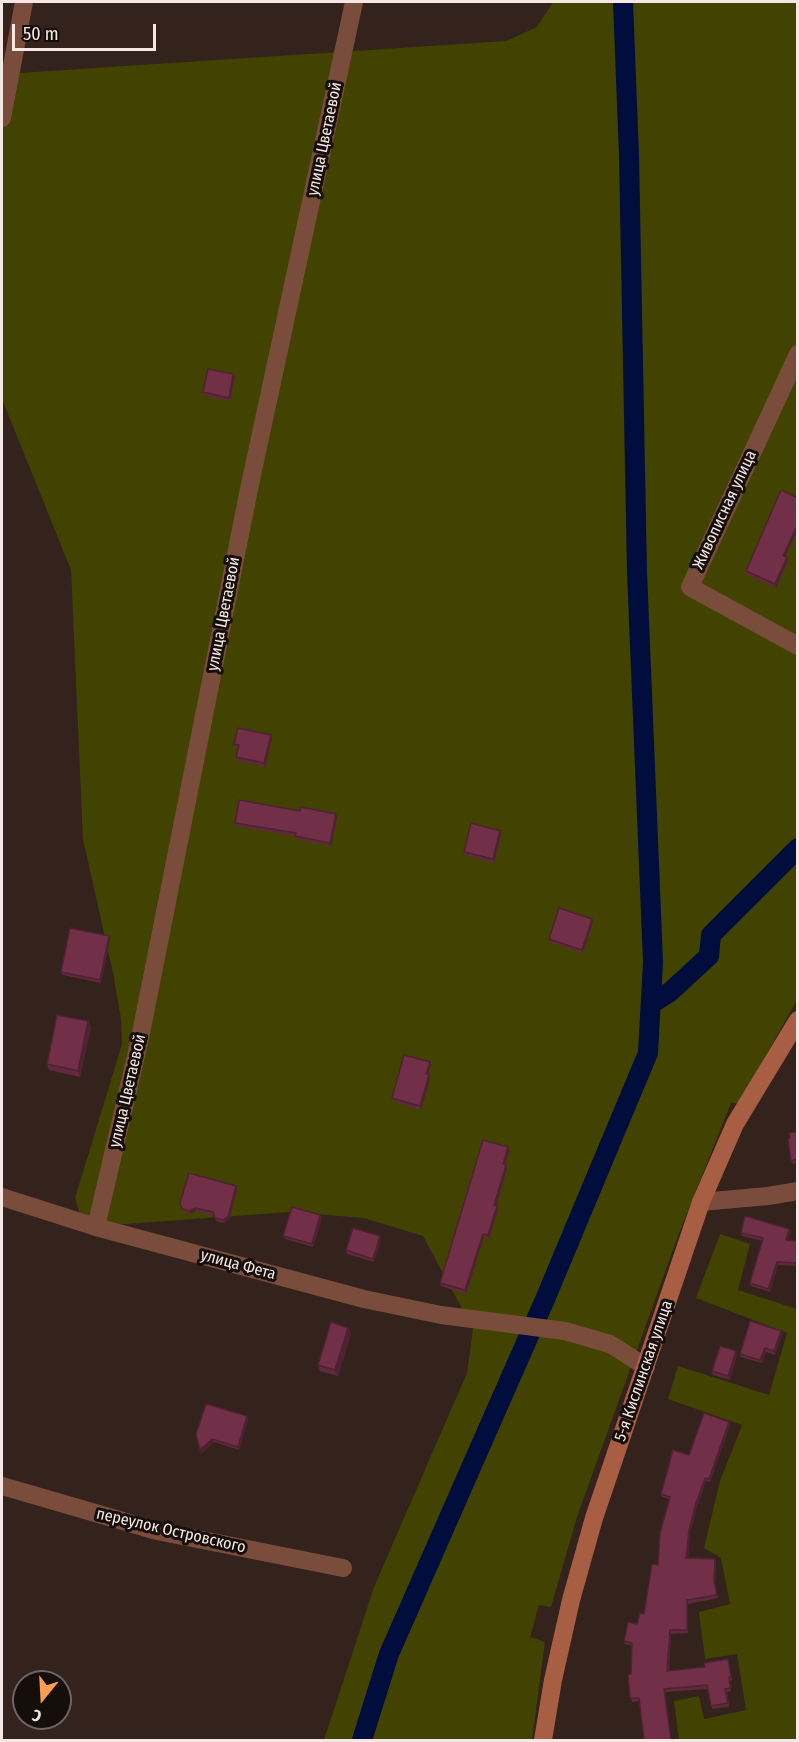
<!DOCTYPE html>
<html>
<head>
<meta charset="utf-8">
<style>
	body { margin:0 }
	#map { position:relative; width:799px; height:1742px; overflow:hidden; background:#34221c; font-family:"Fira Sans Condensed",sans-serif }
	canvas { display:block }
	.frame { position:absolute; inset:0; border:3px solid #f5e8e4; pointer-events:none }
	.north { position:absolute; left:12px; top:1670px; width:60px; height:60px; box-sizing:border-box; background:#160e0b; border:2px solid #6f6562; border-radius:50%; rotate:198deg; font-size:16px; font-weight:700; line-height:24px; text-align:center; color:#f5e8e4 }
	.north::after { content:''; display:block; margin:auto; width:21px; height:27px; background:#fc9d54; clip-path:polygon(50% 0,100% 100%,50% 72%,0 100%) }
	.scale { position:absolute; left:12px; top:24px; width:144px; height:27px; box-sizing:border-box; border:3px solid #f5e8e4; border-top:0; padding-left:8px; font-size:18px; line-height:21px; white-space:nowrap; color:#f5e8e4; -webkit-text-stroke:4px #160e0b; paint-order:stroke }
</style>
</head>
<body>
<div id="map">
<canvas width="799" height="1742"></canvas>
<div class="frame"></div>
<div class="north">С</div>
<div class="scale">50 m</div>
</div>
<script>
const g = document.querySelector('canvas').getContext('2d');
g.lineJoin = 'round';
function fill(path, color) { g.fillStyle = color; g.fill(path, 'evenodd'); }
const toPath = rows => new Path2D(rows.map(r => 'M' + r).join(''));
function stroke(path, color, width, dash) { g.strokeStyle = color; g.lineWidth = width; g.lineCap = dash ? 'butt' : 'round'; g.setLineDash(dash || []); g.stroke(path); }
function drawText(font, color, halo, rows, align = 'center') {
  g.font = font + ' "Fira Sans Condensed",sans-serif'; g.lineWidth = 6; g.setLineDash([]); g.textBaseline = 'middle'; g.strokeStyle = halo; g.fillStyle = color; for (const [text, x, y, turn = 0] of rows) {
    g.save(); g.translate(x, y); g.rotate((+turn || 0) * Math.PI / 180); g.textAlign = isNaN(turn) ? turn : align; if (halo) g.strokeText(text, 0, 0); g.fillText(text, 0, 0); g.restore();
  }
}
fill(toPath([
	[553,2,797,2,797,1000,739,1103,731,1103,679,1233,577,1517,551,1607,539,1605,530,1637,545,1642,532,1740,324,1740,374,1587,467,1373,473,1329,423,1236,364,1218,289,1212,99,1226,82,1221,75,1198,122,1044,121,1019,113,973,83,839,71,570,2,399,2,66,19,73,506,41,537,27],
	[720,1234,750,1244,738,1290,797,1309,797,1740,679,1740,674,1701,699,1696,704,1719,746,1710,737,1654,705,1659,699,1612,730,1604,721,1558,704,1548,720,1481,742,1425,668,1399,678,1366,769,1395,787,1333,696,1298]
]), '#424300');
stroke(toPath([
	[651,1001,654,1002,670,992,709,956,711,935,798,848],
	[362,1740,389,1654,546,1297,648,1053,653,962,637,572,629,155,623,2]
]), '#010d3d', 20);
stroke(toPath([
	[2,118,24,2],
	[798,354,690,587,798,646],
	[2,1197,96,1227,364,1299,441,1315,565,1331,610,1344,646,1367],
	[701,1202,768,1196,798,1191],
	[96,1227,139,1043,249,489,354,2],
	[2,1486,157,1531,343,1568]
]), '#7a4c3b', 18);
stroke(toPath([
	[543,1740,553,1680,571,1600,594,1518,701,1202,735,1124,798,1020]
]), '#a85e43', 18);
fill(toPath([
	[233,374,235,377,230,401,205,396,203,392],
	[798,498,798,530,785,557,787,557,788,561,776,588,747,575,746,571],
	[272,738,265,767,237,760,236,757,238,748,236,747,234,744],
	[300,811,336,814,337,818,331,846,296,839,295,836,236,826,235,823],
	[501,834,494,863,465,855,464,852],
	[593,922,583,953,550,942,549,939],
	[110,939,101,983,63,975,61,972],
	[88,1021,91,1028,80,1077,49,1070,47,1064],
	[431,1065,428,1075,430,1079,421,1110,393,1101,392,1098],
	[798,1132,798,1163,793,1164,791,1161,790,1138],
	[510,1150,505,1165,507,1168,496,1206,498,1209,489,1239,484,1237,466,1294,441,1286,440,1283],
	[237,1189,229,1220,224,1223,216,1221,214,1216,196,1211,191,1214,183,1212,180,1203],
	[320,1215,322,1218,313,1247,285,1239,283,1236],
	[791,1232,788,1240,798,1241,798,1266,778,1265,770,1292,751,1286,750,1283,763,1241,742,1236,741,1233],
	[381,1240,374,1262,347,1254,346,1250],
	[348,1328,351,1334,338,1376,320,1371,318,1365],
	[782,1334,775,1355,766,1352,762,1363,741,1357,740,1354],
	[736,1351,737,1355,730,1380,713,1375,712,1371],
	[247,1416,248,1419,239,1450,214,1442,201,1454,196,1434],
	[729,1422,730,1425,710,1482,706,1481,697,1506,690,1533,688,1558,716,1563,715,1584,718,1598,688,1604,688,1633,671,1634,669,1671,705,1667,728,1659,732,1680,730,1681,731,1691,727,1692,729,1707,712,1709,708,1689,665,1692,639,1701,632,1702,630,1698,632,1646,625,1644,624,1641,644,1614,658,1565,669,1499,662,1497,661,1494,689,1455]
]), '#61293e');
fill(toPath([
	[233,374,235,377,230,401,229,398],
	[798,524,798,530,784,559,783,556],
	[787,557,788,561,776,588,775,584],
	[271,735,272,738,265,767,264,763],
	[336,814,337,818,331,846,330,843],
	[500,831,501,834,494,863,493,859],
	[592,919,593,922,583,953,582,950],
	[109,936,110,939,101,983,100,980],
	[88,1021,91,1028,80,1077,78,1071],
	[430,1062,431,1065,427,1078,426,1074],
	[429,1075,430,1079,421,1110,420,1106],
	[508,1147,510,1150,504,1167,503,1164],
	[506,1165,507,1168,496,1208,494,1205],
	[236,1186,237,1189,229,1220,224,1223,223,1220],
	[497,1206,498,1209,489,1239,488,1235],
	[195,1208,196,1211,191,1214,190,1211],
	[320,1215,322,1218,313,1247,312,1244],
	[789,1229,791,1232,787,1243,786,1240],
	[483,1234,484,1237,466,1294,465,1290],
	[380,1236,381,1240,374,1262,373,1259],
	[777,1262,778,1265,770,1292,768,1289],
	[348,1328,351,1334,338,1376,335,1370],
	[781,1331,782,1334,775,1355,774,1351],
	[765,1348,766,1352,762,1363,760,1360],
	[736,1351,737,1355,730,1380,728,1376],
	[247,1416,248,1419,239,1450,238,1447],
	[729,1422,730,1425,710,1482,709,1479],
	[212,1439,214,1442,201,1454,200,1450],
	[705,1478,706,1481,697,1506,690,1533,688,1562,686,1558,689,1530,696,1503],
	[715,1559,716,1563,715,1584,718,1598,714,1581],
	[687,1600,688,1604,688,1633,687,1630],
	[670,1630,671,1634,668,1674,667,1671]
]), '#4f2232');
const building = toPath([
	[208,369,233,374,229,398,203,392,208,369],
	[781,490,798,498,798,524,783,556,787,557,775,584,746,571,781,490],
	[238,728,271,735,264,763,236,757,239,745,234,744,238,728],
	[239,800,300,811,301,807,336,814,330,843,295,836,296,833,235,823,239,800],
	[471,823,500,831,493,859,464,852,471,823],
	[559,908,592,919,582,950,549,939,559,908],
	[70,928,109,936,100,980,61,972,70,928],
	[57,1015,88,1021,78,1071,47,1064,57,1015],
	[404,1055,430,1062,426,1074,429,1075,420,1106,392,1098,404,1055],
	[798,1132,798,1159,791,1161,788,1139,790,1138,789,1133,798,1132],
	[483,1140,508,1147,503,1164,506,1165,494,1205,497,1206,488,1235,483,1234,465,1290,440,1283,483,1140],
	[189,1173,236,1186,228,1217,223,1220,215,1218,213,1212,195,1208,190,1211,182,1209,180,1203,189,1173],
	[292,1207,320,1215,312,1244,283,1236,292,1207],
	[745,1216,789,1229,786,1240,798,1241,798,1263,777,1262,768,1289,750,1283,763,1238,741,1233,745,1216],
	[353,1228,380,1236,373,1259,346,1250,353,1228],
	[750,1321,781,1331,774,1351,765,1348,760,1360,740,1354,750,1321],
	[331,1322,348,1328,335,1370,318,1365,331,1322],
	[720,1346,736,1351,728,1376,712,1371,720,1346],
	[206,1404,247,1416,238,1447,212,1439,200,1450,196,1434,206,1404],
	[704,1413,729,1422,709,1479,705,1478,696,1503,689,1530,686,1558,715,1559,714,1581,717,1595,687,1600,687,1630,670,1630,667,1671,705,1667,704,1663,728,1659,731,1677,729,1677,730,1688,725,1689,728,1703,711,1706,707,1685,664,1689,671,1740,644,1740,639,1698,630,1698,628,1675,631,1674,632,1643,624,1641,628,1622,637,1624,640,1613,644,1614,652,1564,658,1565,660,1533,670,1497,661,1494,673,1450,689,1455,704,1413]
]);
fill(building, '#713048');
stroke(building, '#4f2232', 1.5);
drawText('16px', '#f5e8e4', '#160e0b', [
	["улица Цветаевой",325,139,-78],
	["Живописная улица",725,510,-65],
	["улица Цветаевой",224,614,-79],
	["улица Цветаевой",128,1091,-77],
	["улица Фета",238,1265,15],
	["5-я Кислинская улица",644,1371,-71],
	["переулок Островского",171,1531,13]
]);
</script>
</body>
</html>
